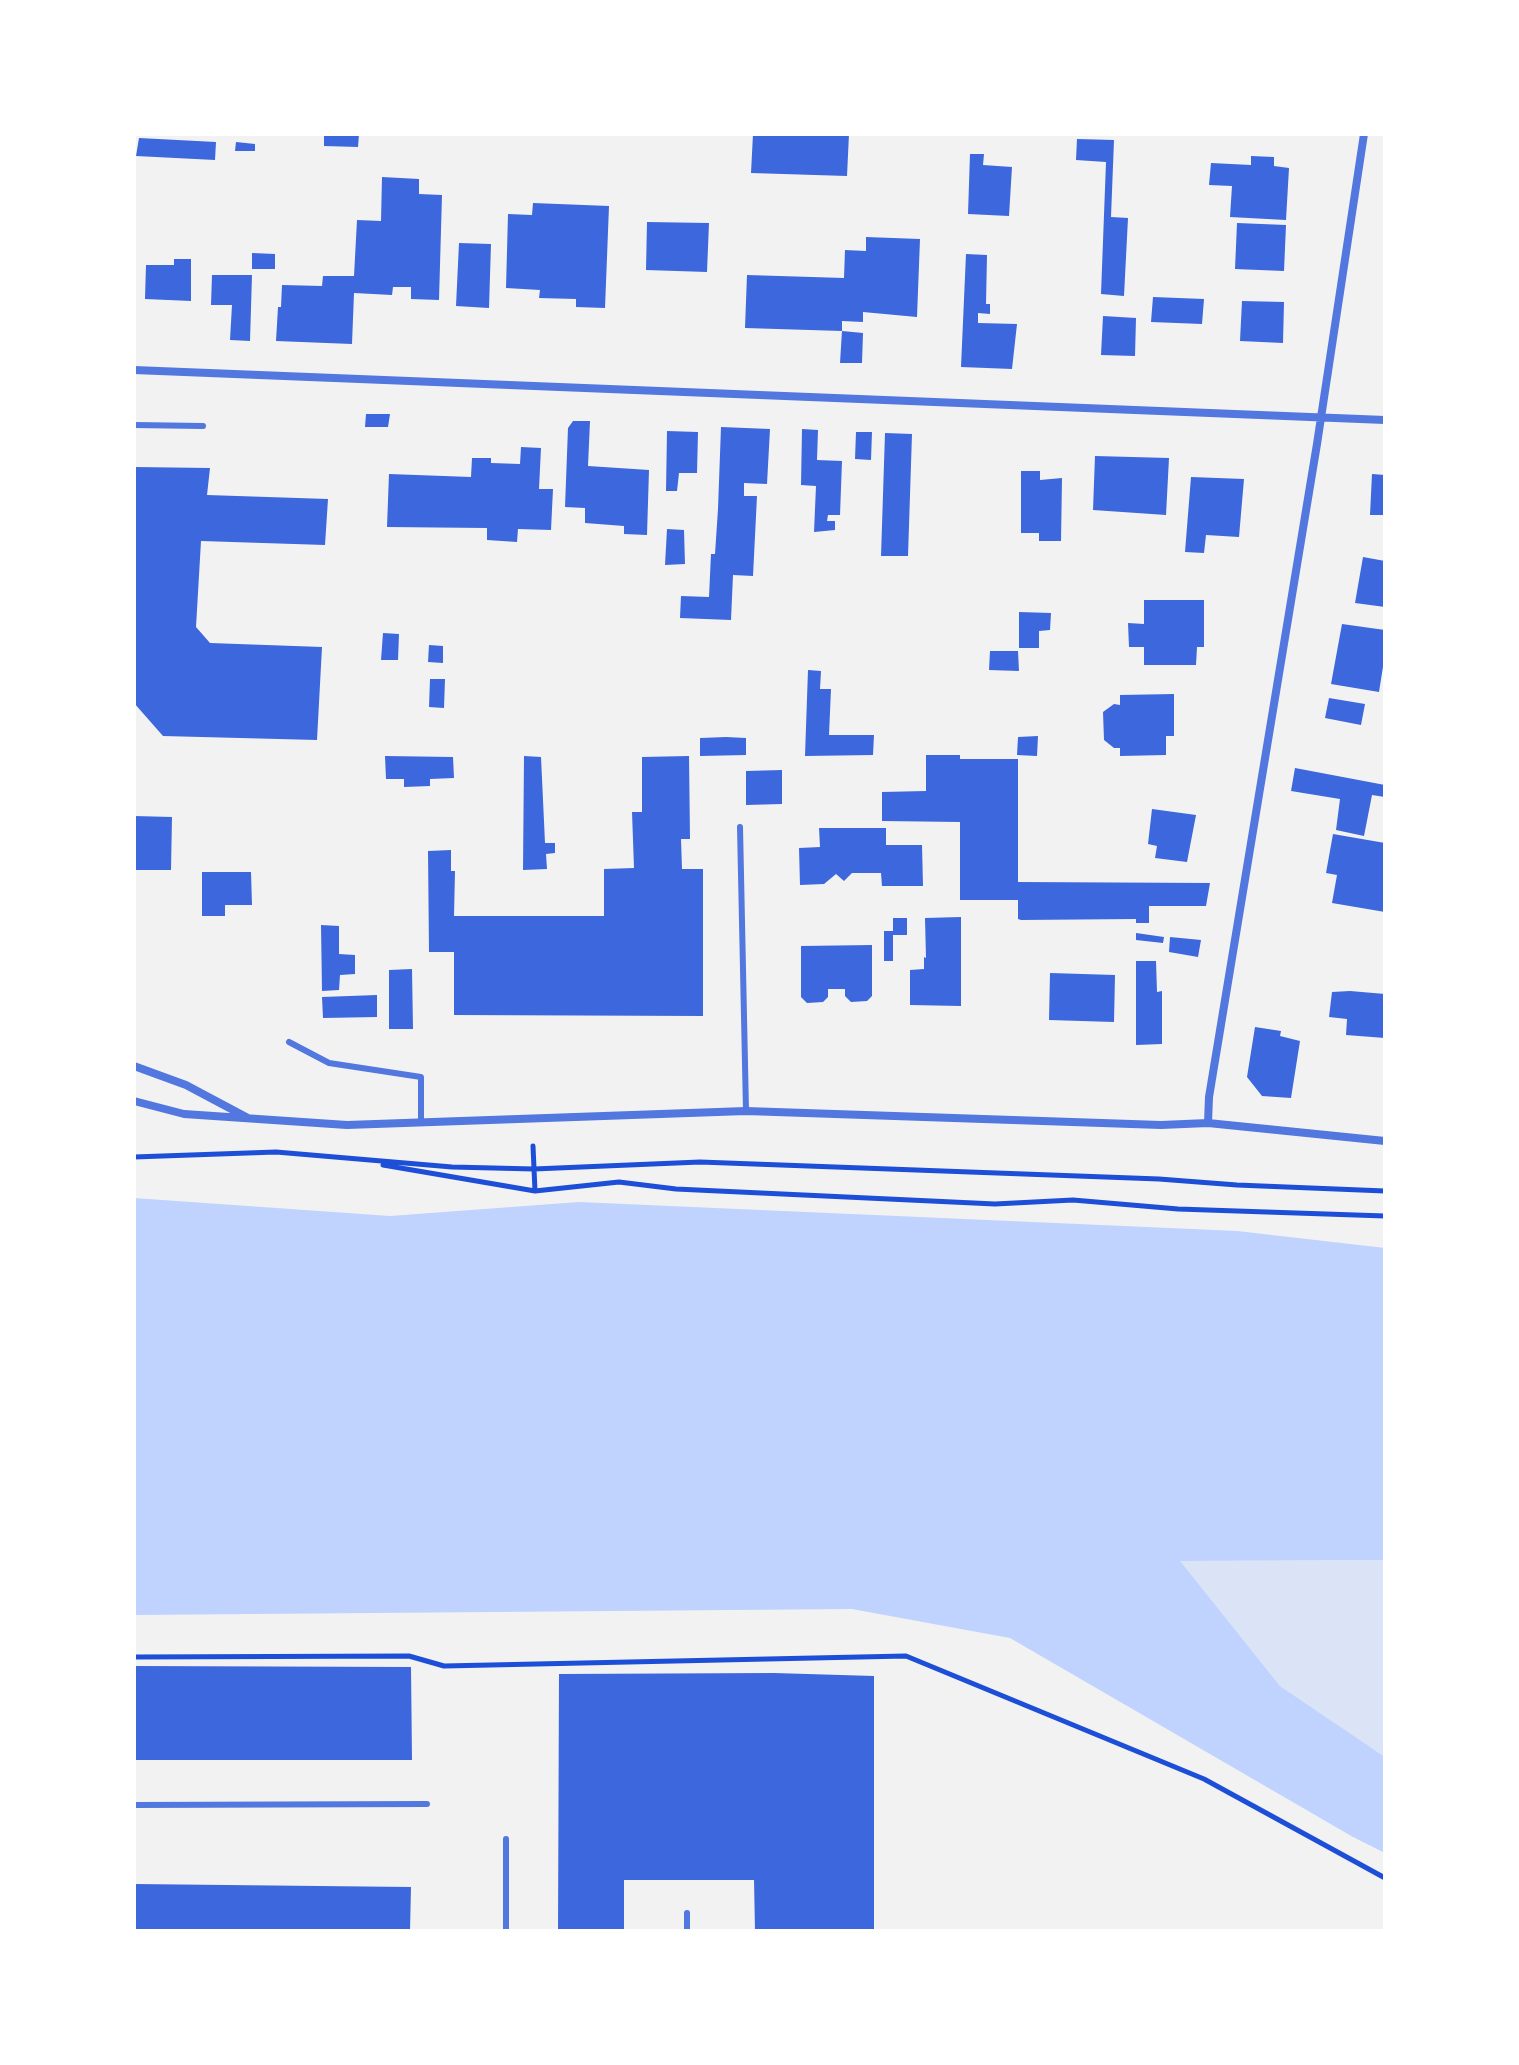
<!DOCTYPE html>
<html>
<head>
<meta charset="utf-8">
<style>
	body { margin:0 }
	#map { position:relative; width:1519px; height:2065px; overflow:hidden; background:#f2f2f2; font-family:Helvetica,sans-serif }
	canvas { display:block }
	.frame { position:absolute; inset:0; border:136px solid #fff; pointer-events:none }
</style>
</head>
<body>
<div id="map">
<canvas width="1519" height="2065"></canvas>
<div class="frame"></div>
</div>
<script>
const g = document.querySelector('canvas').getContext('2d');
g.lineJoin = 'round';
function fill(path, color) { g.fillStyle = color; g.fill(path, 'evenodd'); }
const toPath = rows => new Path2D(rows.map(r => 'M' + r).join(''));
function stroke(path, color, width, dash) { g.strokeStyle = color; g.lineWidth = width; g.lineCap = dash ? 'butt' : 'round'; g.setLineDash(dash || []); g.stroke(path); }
fill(toPath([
	[1385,1560,1385,1757,1280,1686,1179,1561]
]), '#dbe4f7');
fill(toPath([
	[134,1198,390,1216,579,1202,1237,1231,1385,1248,1385,1560,1180,1561,1280,1686,1385,1757,1385,1853,1353,1837,1010,1638,852,1609,134,1615]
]), '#bfd3fe');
fill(toPath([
	[324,134,359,134,358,147,324,146],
	[753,134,849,134,847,176,751,173],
	[139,138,216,142,215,160,136,156],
	[1077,139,1114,140,1111,217,1128,218,1124,296,1101,294,1106,162,1076,160],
	[236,142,255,144,255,151,235,151],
	[970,154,984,154,983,165,1012,167,1009,216,968,214],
	[1251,156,1274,157,1274,166,1289,168,1286,220,1230,217,1232,186,1209,185,1211,163,1251,165],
	[382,177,419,179,419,194,442,195,439,300,411,299,411,287,393,287,392,295,354,293,352,344,276,341,278,307,281,307,282,285,322,286,323,276,354,276,357,220,381,221],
	[533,203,609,206,605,308,576,307,576,299,539,298,540,290,506,288,508,214,532,215],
	[647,222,709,223,707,272,646,270],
	[1237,223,1286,225,1284,271,1235,269],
	[866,237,920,239,917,317,863,312,863,322,842,321,842,331,863,333,862,363,840,363,842,331,745,328,747,275,844,278,845,250,866,251],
	[459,243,491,244,489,308,456,306],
	[252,253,275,254,275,269,252,269],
	[966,254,987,255,986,304,990,304,990,314,978,313,978,323,1017,324,1012,369,961,367],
	[174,259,191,259,191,301,145,299,146,265,174,265],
	[212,275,252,275,250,341,230,340,232,305,211,305],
	[1153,297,1204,299,1202,324,1151,322],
	[1242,301,1284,302,1283,343,1240,341],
	[1103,316,1136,318,1135,356,1101,355],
	[366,414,390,414,388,427,365,427],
	[573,421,590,421,588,466,649,470,647,535,624,534,624,526,585,523,585,508,565,507,568,428],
	[721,427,770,429,767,484,744,483,744,496,757,496,753,576,733,575,731,620,680,618,681,596,709,597,711,554,715,554,718,509],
	[802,429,818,430,817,460,842,461,840,515,828,515,827,521,835,521,835,530,814,532,816,486,801,485],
	[667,431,698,432,697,473,679,473,677,491,666,491],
	[856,432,872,432,871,460,855,459],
	[885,433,912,434,908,556,881,556],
	[521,447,541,448,539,489,553,489,551,530,518,529,517,542,487,540,487,528,387,527,389,474,471,477,472,458,491,458,491,463,520,464],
	[1095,456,1169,458,1166,515,1093,510],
	[134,467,210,468,207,495,328,499,325,545,201,541,196,627,210,643,322,647,317,740,163,736,134,703],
	[1021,471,1040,471,1040,480,1062,478,1061,541,1039,541,1039,533,1021,533],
	[1372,474,1385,475,1385,515,1370,515],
	[1191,477,1244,479,1239,537,1206,535,1204,553,1185,552],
	[667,529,684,530,685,564,665,565],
	[1363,557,1385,561,1385,607,1355,603],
	[1144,600,1204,600,1204,647,1197,647,1196,665,1144,665,1144,647,1129,647,1128,623,1144,624],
	[1019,612,1051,613,1050,630,1039,631,1039,648,1019,648],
	[1342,624,1385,630,1385,654,1379,692,1331,684],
	[383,633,399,634,398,660,381,660],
	[429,645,443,646,443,663,428,662],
	[990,651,1018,651,1019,671,989,670],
	[808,670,821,671,820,689,831,689,829,735,874,735,873,755,805,756],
	[430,679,445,679,444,708,429,707],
	[1174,694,1174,736,1166,736,1166,755,1120,756,1120,748,1114,748,1104,740,1103,712,1114,704,1120,705,1120,695],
	[1329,698,1365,704,1361,725,1325,718],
	[1038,736,1037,756,1017,755,1018,737],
	[726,737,746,738,746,755,700,756,700,738],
	[926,755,960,755,960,759,1018,759,1018,882,1210,883,1206,906,1149,906,1149,923,1136,923,1136,919,1021,920,1018,919,1018,900,960,900,960,822,882,821,882,792,926,791],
	[385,756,453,757,454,778,430,779,430,786,404,787,404,779,386,779],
	[524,756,541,757,545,843,555,843,555,853,546,854,547,869,523,870],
	[689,756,690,839,681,839,682,869,703,869,703,1016,454,1015,454,952,429,952,428,851,451,850,451,871,455,871,454,916,604,916,604,869,634,868,632,812,642,812,642,757],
	[1295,768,1385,785,1385,797,1372,795,1364,836,1336,830,1340,799,1291,791],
	[782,770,782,804,746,805,746,771],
	[1152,809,1196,815,1187,862,1155,858,1157,846,1148,844],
	[134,816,172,817,171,870,134,870],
	[819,828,886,828,886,845,922,845,923,886,882,886,881,873,852,873,844,881,836,874,824,884,800,885,799,848,820,847],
	[1333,834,1385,843,1385,912,1332,903,1337,875,1326,873],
	[202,872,251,872,252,905,225,905,225,916,202,916],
	[961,917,961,1006,910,1005,910,970,924,969,924,957,926,958,925,918],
	[893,918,907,918,907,935,893,935,893,961,884,961,884,931,893,931],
	[321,925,339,926,339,954,355,955,355,974,340,975,339,990,322,991],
	[1136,933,1164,937,1163,943,1136,940],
	[1170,937,1201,940,1198,957,1169,952],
	[872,945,872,996,867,1001,851,1002,845,996,845,989,828,989,828,997,823,1002,807,1003,801,997,801,946],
	[1136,961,1156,961,1157,992,1162,991,1162,1044,1136,1045],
	[412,969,413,1029,389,1029,389,970],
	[1050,973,1115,975,1114,1022,1049,1020],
	[1350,991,1385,994,1385,1038,1346,1035,1347,1019,1329,1017,1332,992],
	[377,995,377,1017,323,1018,322,997],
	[1255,1027,1281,1031,1280,1036,1300,1041,1291,1098,1262,1096,1247,1077],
	[134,1666,411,1667,412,1760,134,1760],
	[774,1673,874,1676,874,1931,755,1931,754,1880,624,1880,624,1931,558,1931,559,1674],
	[134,1884,411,1887,410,1931,134,1931]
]), '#3d67dc');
stroke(toPath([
	[533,1146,535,1191],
	[134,1157,276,1152,452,1167,534,1169,700,1162,1159,1179,1237,1185,1385,1191],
	[383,1165,535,1191,619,1182,676,1189,995,1204,1073,1200,1178,1209,1385,1216],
	[134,1657,409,1656,444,1666,906,1656,1204,1779,1385,1878]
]), '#1d4ed8', 5);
stroke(toPath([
	[134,425,203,426],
	[740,827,746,1111],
	[289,1042,329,1063,421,1077,421,1123],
	[134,1805,427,1804],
	[506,1839,506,1931],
	[687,1931,687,1913]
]), '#5277de', 6);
stroke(toPath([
	[134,370,1385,420],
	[134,1066,186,1085,248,1118],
	[134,1101,184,1114,347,1125,746,1111,1161,1125,1208,1123,1385,1141],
	[1208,1123,1209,1097,1317,444,1364,134]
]), '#5277de', 8);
</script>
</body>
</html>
